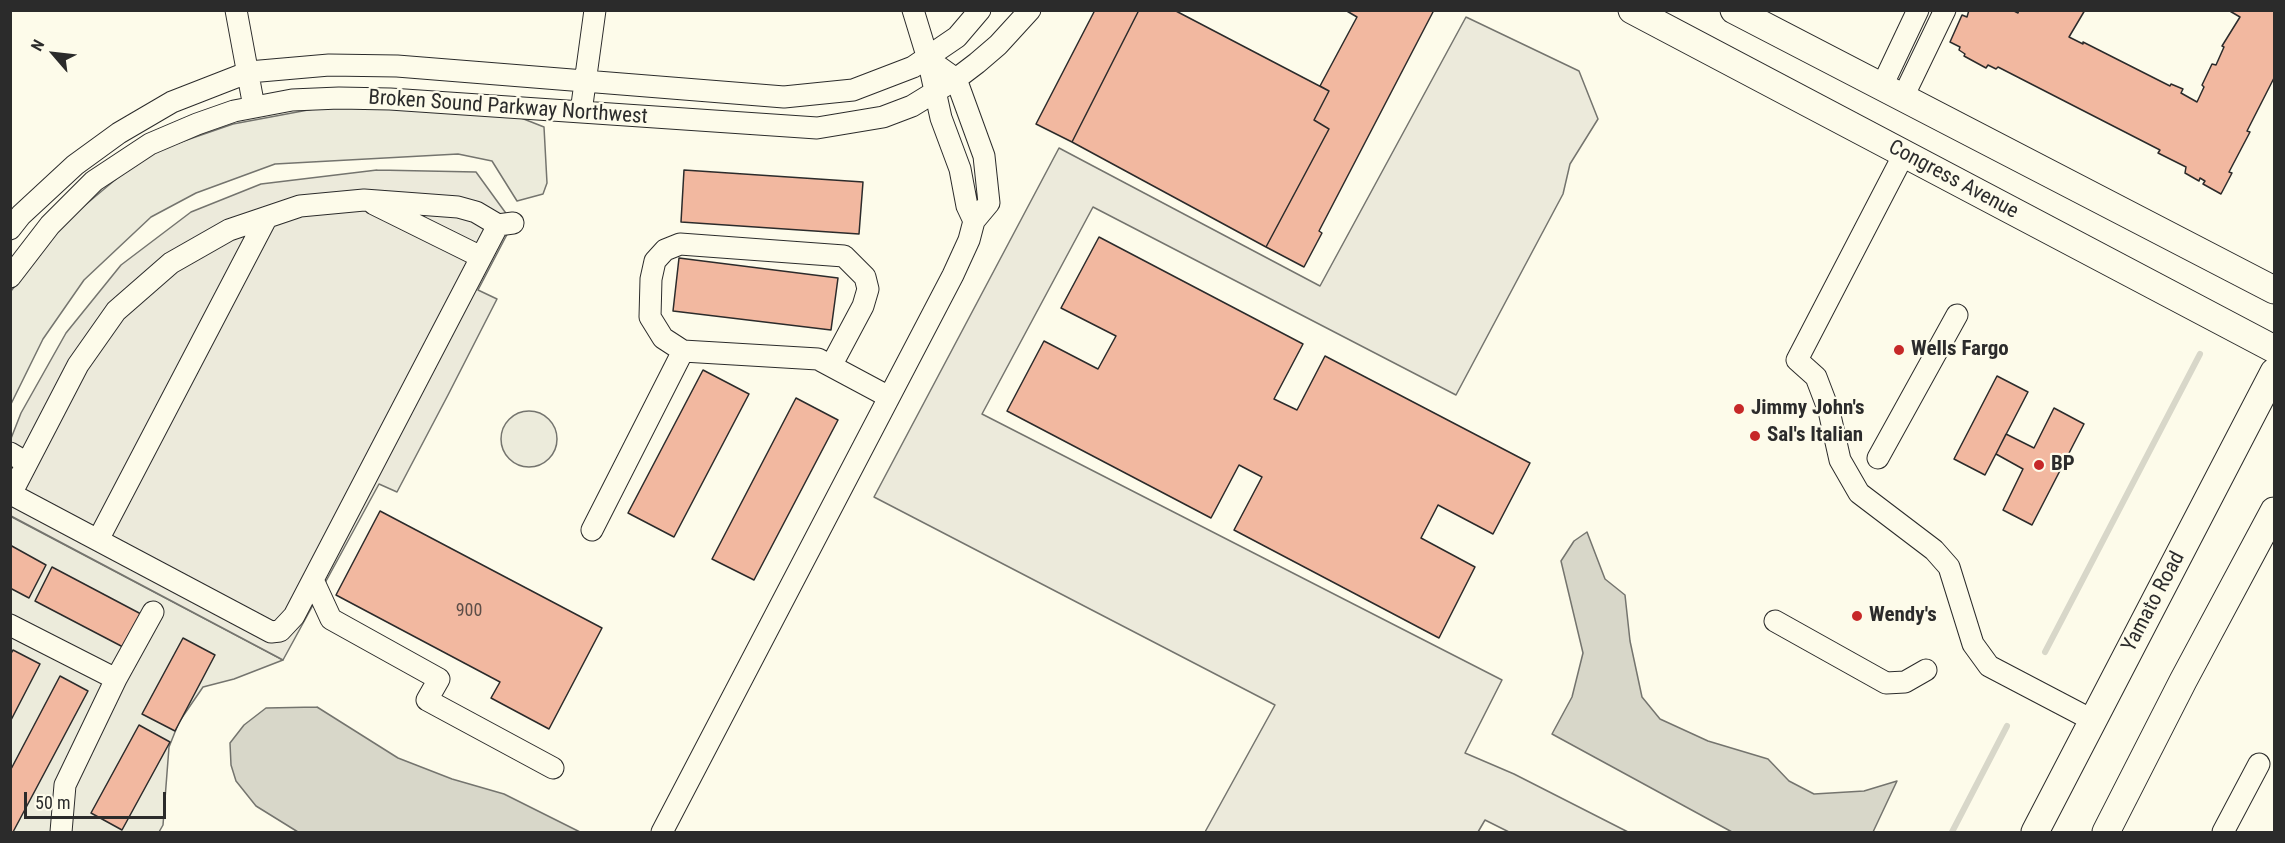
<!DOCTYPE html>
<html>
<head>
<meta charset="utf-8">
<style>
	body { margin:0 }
	#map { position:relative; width:2285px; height:843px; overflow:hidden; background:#fdfbea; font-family:"Roboto Condensed",sans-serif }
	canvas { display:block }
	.frame { position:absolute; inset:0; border:12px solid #2b2b2b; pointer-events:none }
	.north { position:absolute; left:24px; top:24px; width:60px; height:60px; -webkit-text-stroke:4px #fdfbea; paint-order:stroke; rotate:298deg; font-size:16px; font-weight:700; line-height:24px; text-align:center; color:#2b2b2b }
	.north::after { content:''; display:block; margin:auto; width:21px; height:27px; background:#2b2b2b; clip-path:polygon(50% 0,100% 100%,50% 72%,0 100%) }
	.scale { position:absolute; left:24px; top:792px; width:142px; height:27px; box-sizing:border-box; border:3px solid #2b2b2b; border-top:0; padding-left:8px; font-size:18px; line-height:21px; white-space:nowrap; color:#2b2b2b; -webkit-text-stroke:4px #fdfbea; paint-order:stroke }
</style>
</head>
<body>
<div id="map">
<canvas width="2285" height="843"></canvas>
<div class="frame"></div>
<div class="north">N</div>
<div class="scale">50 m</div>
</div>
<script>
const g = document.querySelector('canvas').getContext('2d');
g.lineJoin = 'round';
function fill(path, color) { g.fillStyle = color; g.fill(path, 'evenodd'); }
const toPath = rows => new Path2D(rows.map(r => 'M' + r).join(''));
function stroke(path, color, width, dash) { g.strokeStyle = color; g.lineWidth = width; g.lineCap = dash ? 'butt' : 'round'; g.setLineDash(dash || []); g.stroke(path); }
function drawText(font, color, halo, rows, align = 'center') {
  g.font = font + ' "Roboto Condensed",sans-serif'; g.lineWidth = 4.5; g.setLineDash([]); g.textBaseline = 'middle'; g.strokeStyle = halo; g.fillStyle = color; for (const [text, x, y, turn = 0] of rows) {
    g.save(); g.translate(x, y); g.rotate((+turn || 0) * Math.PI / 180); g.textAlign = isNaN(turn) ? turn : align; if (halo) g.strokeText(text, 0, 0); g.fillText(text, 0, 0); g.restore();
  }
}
const green = toPath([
	[324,107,506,112,544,127,547,183,543,194,517,201,492,161,458,154,275,164,196,193,151,217,84,280,43,339,11,404,11,291,66,221,146,154,233,124,324,107],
	'501 439a28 28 0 1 1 56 0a28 28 0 1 1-56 0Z',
	[10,516,283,660,234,679,203,687,179,722,169,747,163,825,159,832,11,832,10,516]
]);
fill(green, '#ecebdb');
stroke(green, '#74746e', 1.5);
const parking = toPath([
	[1466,17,1579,71,1598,119,1570,164,1563,194,1456,395,1093,207,982,414,1502,680,1465,753,1514,774,1628,832,1509,832,1485,820,1478,832,1205,832,1275,705,874,497,1059,148,1320,286,1466,17],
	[377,170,476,172,513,223,478,290,497,299,448,395,397,492,379,484,283,660,11,516,10,441,21,413,66,333,121,265,191,212,261,184,377,170]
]);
fill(parking, '#eceadb');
stroke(parking, '#74746e', 1.5);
const water = toPath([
	[1587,532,1605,579,1625,595,1630,641,1642,697,1660,719,1708,741,1768,759,1789,781,1814,794,1864,791,1897,781,1873,832,1732,832,1552,734,1572,697,1583,653,1561,561,1574,541,1587,532],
	[317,707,398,758,452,779,504,794,580,832,298,832,256,806,236,781,231,765,230,743,244,725,266,708,317,707]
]);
fill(water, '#d8d7c9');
stroke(water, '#74746e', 1.5);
stroke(toPath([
	[2045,652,2200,354],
	[1952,832,2007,726]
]), '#d8d7c9', 6);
const building = toPath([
	[1095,10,1139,10,1072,142,1036,124,1095,10],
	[1139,10,1174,10,1329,91,1314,120,1329,129,1266,247,1072,142,1139,10],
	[1345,10,1434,10,1319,231,1322,233,1304,267,1266,247,1329,129,1314,120,1329,91,1320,86,1357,17,1345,10],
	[1969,10,2012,10,2018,13,2019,10,2085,10,2069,37,2083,44,2083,42,2170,86,2171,84,2183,89,2181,93,2197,102,2204,87,2202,85,2212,64,2216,65,2224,47,2222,46,2240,17,2228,10,2274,10,2274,78,2247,131,2250,132,2229,172,2232,173,2221,194,2203,184,2205,181,2200,178,2199,181,2185,173,2186,167,2158,153,2160,150,1998,67,1996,69,1988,65,1986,68,1964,56,1965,54,1959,50,1960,47,1950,42,1962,15,1967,17,1969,10],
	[684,170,863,182,859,234,681,222,684,170],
	[1099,237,1303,344,1274,399,1297,410,1325,356,1530,463,1493,534,1438,505,1435,511,1421,538,1475,567,1439,638,1234,530,1262,477,1239,465,1211,518,1007,411,1044,341,1098,369,1116,336,1061,308,1099,237],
	[679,258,838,278,831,330,673,311,679,258],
	[703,370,749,394,674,537,628,513,703,370],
	[1997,376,2028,392,1985,475,1954,459,1997,376],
	[796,398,838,420,754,580,712,559,796,398],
	[2054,408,2084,424,2032,525,2003,510,2023,469,1996,454,2006,434,2034,448,2054,408],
	[380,511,602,628,549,729,491,698,500,682,336,595,380,511],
	[10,545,46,565,29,598,10,588,10,545],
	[52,567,141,614,123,647,35,601,52,567],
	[183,638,215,655,175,731,142,714,183,638],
	[13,650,40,664,10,722,10,655,13,650],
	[60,676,88,691,13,832,10,831,10,771,60,676],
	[139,725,170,742,122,830,91,813,139,725]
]);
fill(building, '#f2b8a0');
stroke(building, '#2b2b2b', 1.5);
const minor = toPath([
	[236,10,254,107],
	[913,10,928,59,941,118,960,169,967,206,974,221],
	[1882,86,1918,10],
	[1903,97,1945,10],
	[581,112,595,10],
	[1904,154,1797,360,1816,377,1829,411,1840,460,1859,493,1934,550,1949,567,1973,644,1989,666,2092,720],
	[374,204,481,257],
	[498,225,294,616,280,631,271,632,11,494,78,365,116,311,171,263,229,230,300,206,364,200,458,207,476,212,498,225,513,223],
	[10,229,21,215,75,165,119,133,172,102,249,72,329,65,397,66,784,97,853,90,913,67,957,37,980,10],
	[10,277,50,225,94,181,150,144,197,124,234,111,292,100,339,98,390,99,817,128,883,117,912,106,956,79,977,63,998,45,1030,10],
	[683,351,663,338,650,317,651,279,655,261,665,250,680,244,844,256,865,277,868,289,863,306,831,366],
	[10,453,27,463],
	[1878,458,1957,315],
	[592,530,683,351,818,359,889,397],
	[98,540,267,217],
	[313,580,331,619,439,679,427,700,553,768],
	[1775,621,1886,683,1905,682,1926,670],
	[10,625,116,679,65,785,61,832],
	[116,679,153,612],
	[662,832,953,275,969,240,974,221,989,203,984,156,956,79,928,59],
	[2223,832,2259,764]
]);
const major = toPath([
	[1632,10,2274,349],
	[1734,10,2274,290],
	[2035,832,2274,372],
	[2106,832,2183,681,2274,511]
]);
stroke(minor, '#2b2b2b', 23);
stroke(major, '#2b2b2b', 29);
stroke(minor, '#fdfbea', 21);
stroke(major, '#fdfbea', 27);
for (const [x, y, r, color] of [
	[1899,350,6,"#c62828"],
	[1739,409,6,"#c62828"],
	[1755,436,6,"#c62828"],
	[2039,465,6,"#c62828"],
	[1857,616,6,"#c62828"]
]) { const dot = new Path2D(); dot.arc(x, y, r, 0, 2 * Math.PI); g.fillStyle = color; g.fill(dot); stroke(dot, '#fdfbea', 2); }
drawText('18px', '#5d4e48', null, [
	["900",469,611]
]);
drawText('21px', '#2b2b2b', '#fdfbea', [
	["Broken Sound Parkway Northwest",508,108,4],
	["Congress Avenue",1953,180,28],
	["Yamato Road",2154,602,-62]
]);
drawText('bold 21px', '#2b2b2b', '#fdfbea', [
	["Wells Fargo",1911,350],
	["Jimmy John's",1751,409],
	["Sal's Italian",1767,436],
	["BP",2051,465],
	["Wendy's",1869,616]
], 'left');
</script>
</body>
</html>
